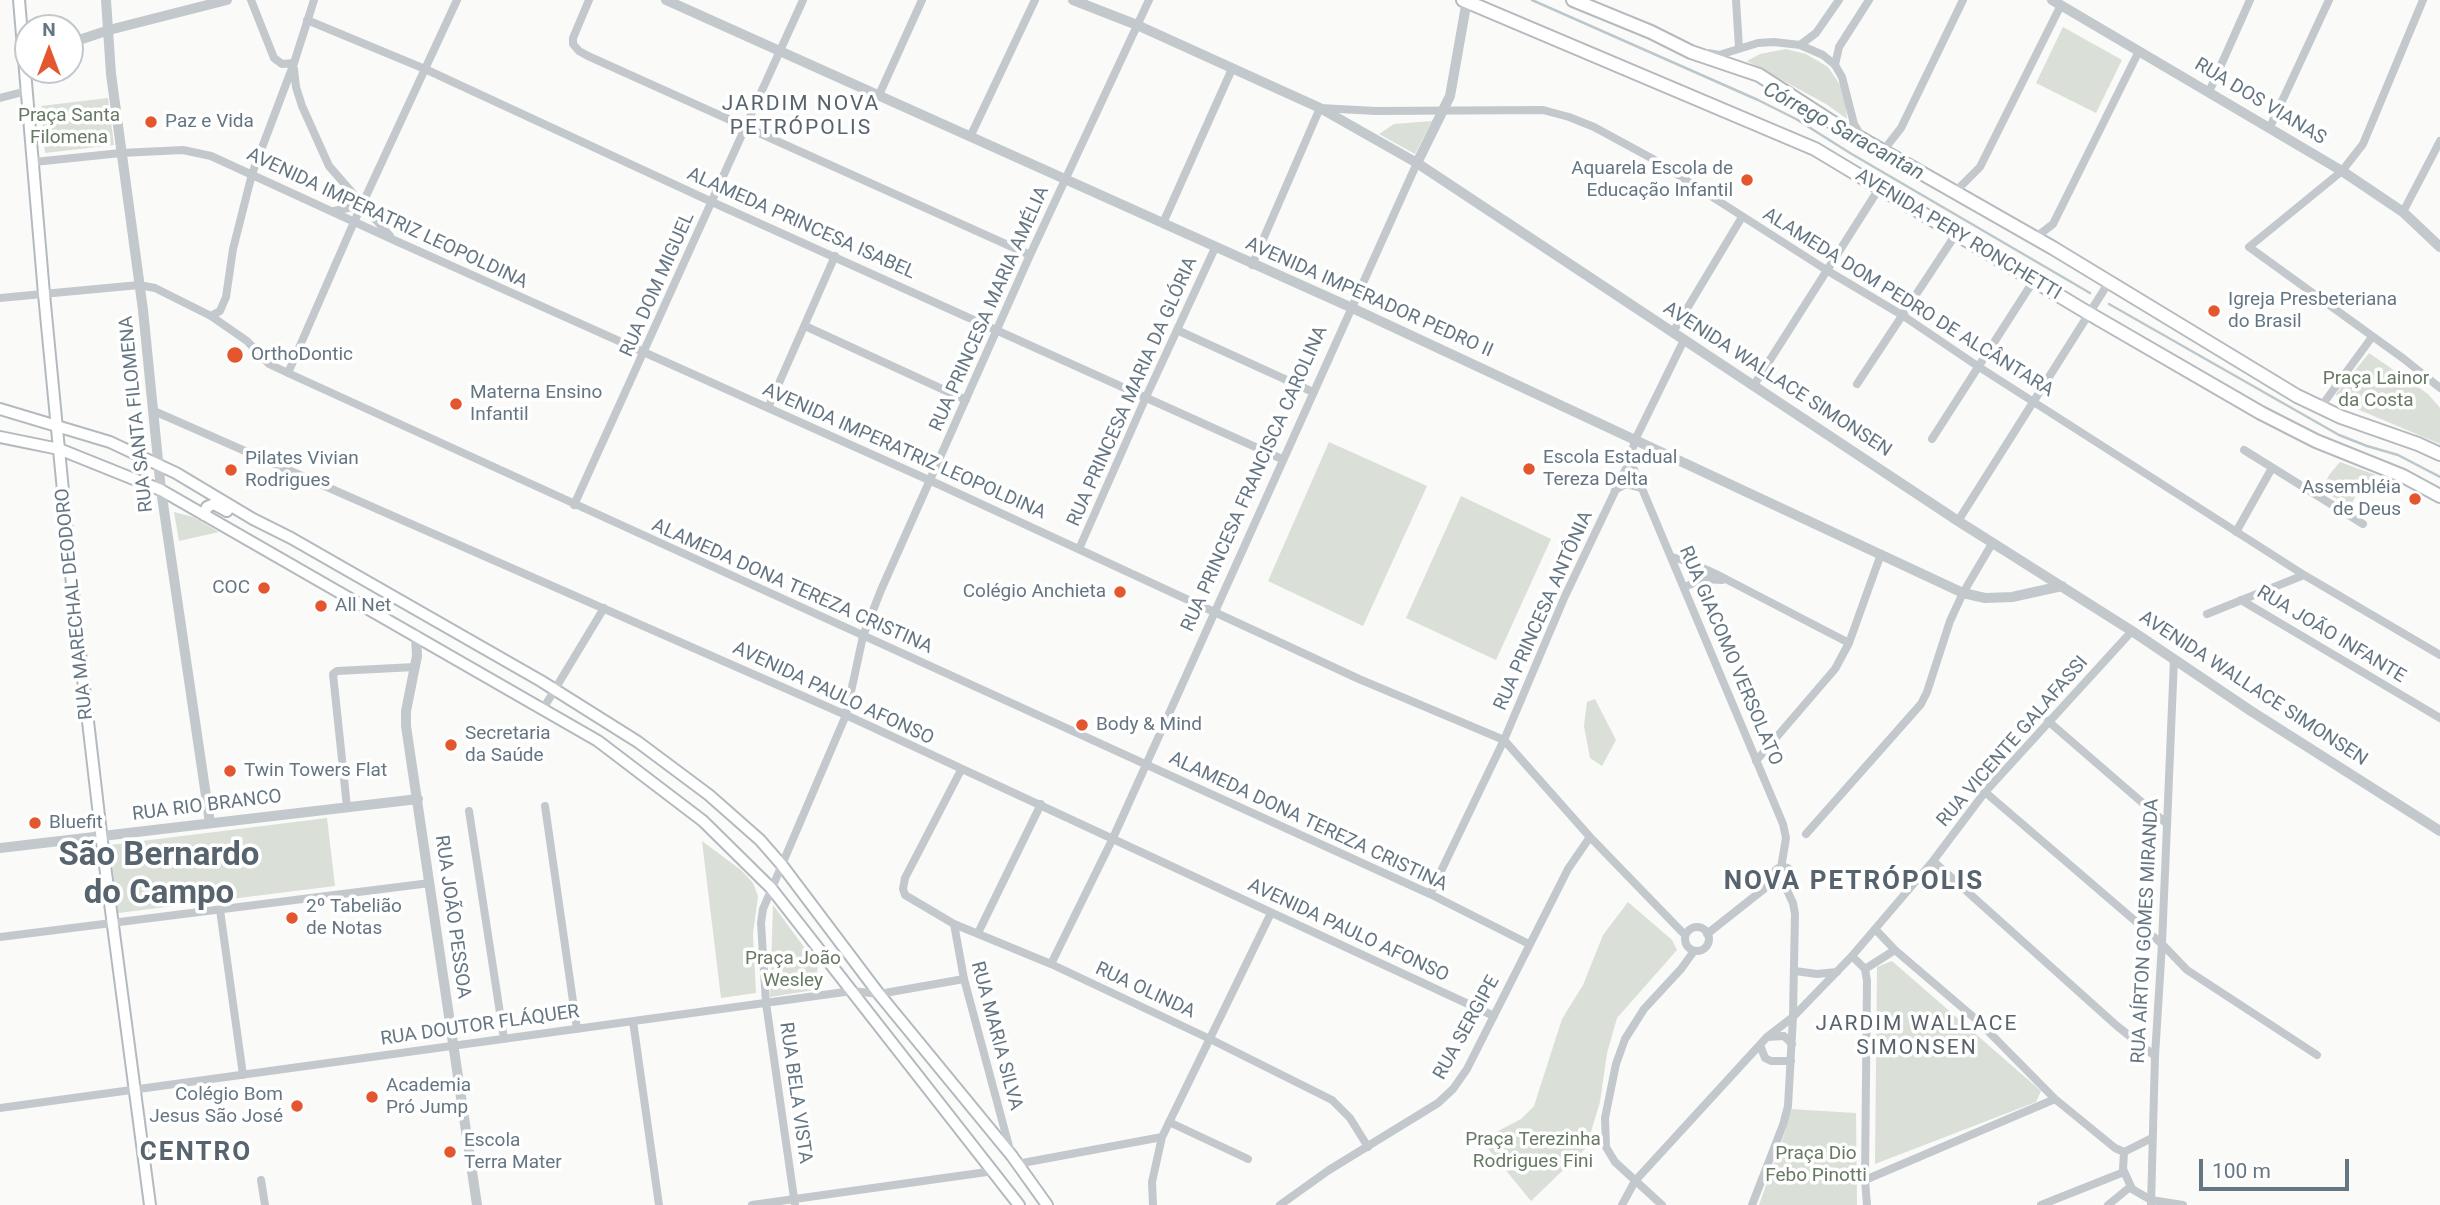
<!DOCTYPE html>
<html>
<head>
<meta charset="utf-8">
<style>
	body { margin:0 }
	#map { position:relative; width:2440px; height:1205px; overflow:hidden; background:#fafaf8; font-family:Roboto,sans-serif }
	canvas { display:block }
	.north { position:absolute; left:14px; top:14px; width:70px; height:70px; box-sizing:border-box; background:#fff; border:2px solid #c1c8cd; border-radius:50%; rotate:0deg; font-size:19px; font-weight:700; line-height:28px; text-align:center; color:#657683 }
	.north::after { content:''; display:block; margin:auto; width:24px; height:32px; background:#e4572e; clip-path:polygon(50% 0,100% 100%,50% 72%,0 100%) }
	.scale { position:absolute; left:2199px; top:1159px; width:150px; height:32px; box-sizing:border-box; border:4px solid #657683; border-top:0; padding-left:9px; font-size:21px; line-height:24px; white-space:nowrap; color:#657683; -webkit-text-stroke:5px #fff; paint-order:stroke }
</style>
</head>
<body>
<div id="map">
<canvas width="2440" height="1205"></canvas>
<div class="north">N</div>
<div class="scale">100 m</div>
</div>
<script>
const g = document.querySelector('canvas').getContext('2d');
g.lineJoin = 'round';
function fill(path, color) { g.fillStyle = color; g.fill(path, 'evenodd'); }
const toPath = rows => new Path2D(rows.map(r => 'M' + r).join(''));
function stroke(path, color, width, dash) { g.strokeStyle = color; g.lineWidth = width; g.lineCap = dash ? 'butt' : 'round'; g.setLineDash(dash || []); g.stroke(path); }
function drawText(font, color, halo, rows, align = 'center') {
  g.font = font + ' Roboto,sans-serif'; g.lineWidth = 7; g.setLineDash([]); g.textBaseline = 'middle'; g.strokeStyle = halo; g.fillStyle = color; for (const [text, x, y, turn = 0] of rows) {
    g.save(); g.translate(x, y); g.rotate((+turn || 0) * Math.PI / 180); g.textAlign = isNaN(turn) ? turn : align; if (halo) g.strokeText(text, 0, 0); g.fillText(text, 0, 0); g.restore();
  }
}
fill(toPath([
	[2063,27,2122,60,2096,113,2036,83],
	[1786,49,1806,54,1828,67,1845,92,1847,119,1826,104,1747,61,1760,54],
	[108,98,114,145,45,153,41,106],
	[1432,121,1415,154,1379,134,1394,124],
	[2369,353,2428,394,2440,408,2440,444,2338,401,2336,394],
	[1329,442,1427,486,1363,626,1268,581],
	[2340,462,2376,475,2360,486,2351,506,2322,491,2329,475],
	[1461,496,1551,539,1496,660,1406,618],
	[174,512,193,517,219,532,179,541],
	[1595,699,1616,740,1602,766,1590,758,1584,726,1587,702],
	[327,818,335,886,118,913,110,845],
	[702,841,741,870,753,883,758,896,753,934,756,993,721,998],
	[1628,902,1672,940,1677,950,1617,1018,1607,1053,1600,1102,1586,1148,1531,1201,1481,1140,1521,1119,1534,1106,1562,1019,1583,985,1603,935],
	[773,905,818,966,814,990,770,997],
	[1892,961,2041,1091,2036,1102,1875,1164,1877,967],
	[1789,1109,1856,1113,1857,1205,1759,1205,1786,1129]
]), '#dadfd7');
stroke(toPath([
	[1532,0,1758,100,1796,119,1850,153,2090,293],
	[2109,304,2339,435,2367,446,2398,455,2440,477]
]), '#bbc7cb', 2.5);
const secondary = toPath([
	[19,0,44,294,72,584,103,850,150,1205],
	[0,409,110,442,176,473,253,519,291,538,541,681,638,742,709,795,760,840,781,864,879,994,1012,1156,1047,1205],
	[0,437,59,449,161,490,598,741,703,821,771,888,1019,1205],
	[204,515,207,507,214,504,227,511]
]);
const primary = toPath([
	[1463,0,1815,149,2083,310,2261,413,2316,441,2403,476,2440,496],
	[1573,0,1651,32,1691,52,1759,75,1832,122,2053,248,2297,396,2341,417,2418,444,2440,454]
]);
stroke(secondary, '#b3babf', 14);
stroke(primary, '#b5babe', 16);
stroke(toPath([
	[251,0,274,58,282,64,294,63],
	[589,0,573,38,573,44,579,51,588,56,1030,255],
	[1736,0,1739,48],
	[2423,0,2363,144,2342,171,2249,247,2404,359,2440,388],
	[307,20,425,69,712,202,1282,459],
	[1800,45,1816,33,1839,0],
	[1708,53,1719,55,1758,43,1774,42,1800,45,1823,55,1835,65,1842,77,1854,124,1861,136],
	[1835,65,1839,47,1869,0],
	[294,69,296,87,302,106,329,166,390,236],
	[2209,92,2250,0],
	[879,95,922,0],
	[0,98,27,91],
	[2270,127,2329,0],
	[971,135,1035,0],
	[1883,151,1901,128,1963,0],
	[34,162,121,153,183,150,211,156,396,241,940,485,1359,679,1504,740,1590,837,1685,935],
	[1955,192,1980,167,2061,5],
	[334,211,362,205],
	[2403,212,2440,141],
	[1163,223,1232,69],
	[2035,238,2053,224,2139,51],
	[1252,265,1320,108,1376,111,1543,110,1569,117,1594,127,1653,159,1828,271,1902,315,1979,367,2304,575,2440,655],
	[0,298,139,285,155,288,211,316,247,341,269,364,288,373,1430,894,1529,944],
	[211,316,220,311,226,297,233,249,252,174,294,63,314,0],
	[805,326,966,400],
	[1177,330,1313,392],
	[1673,332,1742,217],
	[288,373,354,222,457,0],
	[1857,384,1956,234],
	[1754,385,1880,187],
	[768,408,835,256],
	[2320,408,2372,337],
	[154,411,846,715,1494,1016],
	[1932,439,2034,280],
	[2244,450,2363,524],
	[1630,460,1783,824,1786,838,1781,868],
	[1615,490,1626,484,1642,488],
	[574,505,803,0],
	[1958,521,2109,282],
	[2236,532,2272,468],
	[1079,549,1146,397,1215,248],
	[1672,557,1689,562,1718,575,1849,643],
	[1685,587,1702,579,1722,580],
	[2241,600,2440,718],
	[2207,614,2304,575],
	[543,709,604,608],
	[2048,721,2167,824],
	[1756,761,1835,669,1849,643,1881,554],
	[961,770,905,878,903,889,905,895,954,924,1051,964,1210,1039,1332,1100,1350,1118,1368,1147],
	[1985,792,2162,944,2187,970,2317,1055],
	[545,806,577,1029],
	[347,807,333,674,337,671,415,667],
	[469,811,504,1039],
	[1806,834,1921,704,1927,692,1950,621,1963,593,1993,542],
	[1933,861,2117,1026,2155,1056],
	'1773 877a10 10 0 1 1 20 0a10 10 0 1 1-20 0Z',
	[1430,894,1504,740,1565,596,1630,460,1635,440,1684,340],
	[220,910,243,1075],
	[954,924,964,979,1010,1150],
	'1685 939a12 12 0 1 1 24 0a12 12 0 1 1-24 0Z',
	[1875,929,1895,950,1978,1021,2055,1099,2115,1148,2124,1152],
	[978,933,1041,804],
	[1707,934,1774,881],
	[0,937,430,883],
	[1852,956,1865,969,1867,981,1865,1180,1867,1205],
	[1051,964,1113,838,1417,163],
	[1865,969,1895,950],
	[1795,971,1817,974,1837,972],
	[633,1021,659,1205],
	[1767,1037,1793,1017,1852,956,1933,861,1985,792,2132,631],
	[1760,1045,1765,1058,1771,1061,1791,1061],
	[0,1108,852,991,879,994,964,979],
	[1169,1122,1248,1159],
	[2124,1152,2123,1169,2132,1189,2151,1200,2183,1205],
	[2124,1152,2152,1138],
	[1017,1164,1162,1137],
	[261,1180,265,1205],
	[1865,1180,2055,1099],
	[752,1205,994,1171],
	[795,1205,766,1003,761,923,763,909,846,715,863,636,881,590,1030,255,1149,0],
	[1153,1205,1152,1182,1162,1137,1271,913],
	[1280,1205,1329,1170,1438,1103,1453,1089,1467,1069,1568,869,1590,837],
	[1622,1205,1635,1181,1767,1037,1784,1036,1792,1044],
	[1662,1205,1615,1162,1606,1147,1605,1118,1616,1064,1625,1039,1644,1009,1681,969,1694,951],
	[1752,1205,1783,1125,1788,1106,1793,1017,1795,914,1793,903,1785,886],
	[2041,1205,2124,1172],
	[2108,1205,2130,1187],
	[2151,1205,2155,1056,2162,944,2174,659]
]), '#c3c8cc', 8);
stroke(toPath([
	[106,0,111,74,143,310,161,490,210,823],
	[666,0,1350,307,1963,593,1985,598,2012,597,2062,586],
	[1073,0,1137,25,1320,108,1417,163,1958,521,2132,631,2251,711,2440,831],
	[2052,0,2342,171,2403,212,2440,247],
	[70,43,109,30,227,0],
	[1417,163,1450,96,1467,0],
	[416,635,417,656,406,711,406,726,477,1205],
	[0,848,418,799]
]), '#c3c8cc', 10);
stroke(secondary, '#fff', 10);
stroke(primary, '#fff', 12);
for (const [x, y, r, color] of [
	[151,122,7,"#e4572e"],
	[1747,180,7,"#e4572e"],
	[2214,311,7,"#e4572e"],
	[235,355,9,"#e4572e"],
	[456,404,7,"#e4572e"],
	[1529,469,7,"#e4572e"],
	[231,470,7,"#e4572e"],
	[2415,499,7,"#e4572e"],
	[264,588,7,"#e4572e"],
	[1120,592,7,"#e4572e"],
	[321,606,7,"#e4572e"],
	[1082,725,7,"#e4572e"],
	[451,745,7,"#e4572e"],
	[230,771,7,"#e4572e"],
	[35,823,7,"#e4572e"],
	[292,918,7,"#e4572e"],
	[372,1097,7,"#e4572e"],
	[297,1106,7,"#e4572e"],
	[450,1152,7,"#e4572e"]
]) { const dot = new Path2D(); dot.arc(x, y, r, 0, 2 * Math.PI); g.fillStyle = color; g.fill(dot); stroke(dot, '#fff', 2.5); }
drawText('19px', '#657683', '#fff', [
	["RUA DOS VIANAS",2260,102,31],
	["AVENIDA IMPERATRIZ LEOPOLDINA",387,219,25],
	["ALAMEDA PRINCESA ISABEL",801,224,24],
	["AVENIDA PERY RONCHETTI",1958,235,31],
	["RUA DOM MIGUEL",658,285,-66],
	["AVENIDA IMPERADOR PEDRO II",1369,298,24],
	["ALAMEDA DOM PEDRO DE ALCÂNTARA",1908,303,32],
	["RUA PRINCESA MARIA AMÉLIA",990,309,-66],
	["AVENIDA WALLACE SIMONSEN",1777,380,33],
	["RUA PRINCESA MARIA DA GLÓRIA",1133,392,-66],
	["RUA SANTA FILOMENA",137,414,-96],
	["AVENIDA IMPERATRIZ LEOPOLDINA",904,452,24],
	["RUA PRINCESA FRANCISCA CAROLINA",1255,479,-66],
	["ALAMEDA DONA TEREZA CRISTINA",792,587,24],
	["RUA MARECHAL DEODORO",75,604,-96],
	["RUA PRINCESA ANTÔNIA",1544,611,-66],
	["RUA JOÃO INFANTE",2331,635,31],
	["RUA GIACOMO VERSOLATO",1730,656,67],
	["AVENIDA WALLACE SIMONSEN",2253,689,33],
	["AVENIDA PAULO AFONSO",833,694,25],
	["RUA VICENTE GALAFASSI",2013,742,-49],
	["RUA RIO BRANCO",207,806,-7],
	["ALAMEDA DONA TEREZA CRISTINA",1308,822,25],
	["RUA JOÃO PESSOA",452,917,82],
	["AVENIDA PAULO AFONSO",1348,931,25],
	["RUA AÍRTON GOMES MIRANDA",2146,931,-87],
	["RUA OLINDA",1145,991,25],
	["RUA DOUTOR FLÁQUER",480,1026,-8],
	["RUA SERGIPE",1467,1028,-61],
	["RUA MARIA SILVA",996,1036,75],
	["RUA BELA VISTA",795,1093,82]
]);
drawText('19px', '#687a64', '#fff', [
	["Praça Santa",69,116],
	["Filomena",69,138],
	["Praça Lainor",2376,379],
	["da Costa",2376,401],
	["Praça João",793,959],
	["Wesley",793,981],
	["Praça Terezinha",1533,1140],
	["Rodrigues Fini",1533,1162],
	["Praça Dio",1816,1154],
	["Febo Pinotti",1816,1176]
]);
drawText('19px', '#657683', '#fff', [
	["Paz e Vida",165,122],
	["Aquarela Escola de",1733,169,"right"],
	["Educação Infantil",1733,191,"right"],
	["Igreja Presbeteriana",2228,300],
	["do Brasil",2228,322],
	["OrthoDontic",251,355],
	["Materna Ensino",470,393],
	["Infantil",470,415],
	["Escola Estadual",1543,458],
	["Tereza Delta",1543,480],
	["Pilates Vivian",245,459],
	["Rodrigues",245,481],
	["Assembléia",2401,488,"right"],
	["de Deus",2401,510,"right"],
	["COC",250,588,"right"],
	["Colégio Anchieta",1106,592,"right"],
	["All Net",335,606],
	["Body & Mind",1096,725],
	["Secretaria",465,734],
	["da Saúde",465,756],
	["Twin Towers Flat",244,771],
	["Bluefit",49,823],
	["2º Tabelião",306,907],
	["de Notas",306,929],
	["Academia",386,1086],
	["Pró Jump",386,1108],
	["Colégio Bom",283,1095,"right"],
	["Jesus São José",283,1117,"right"],
	["Escola",464,1141],
	["Terra Mater",464,1163]
], 'left');
g.letterSpacing = '2px';
drawText('21px', '#57646e', '#fff', [
	["JARDIM NOVA",801,105],
	["PETRÓPOLIS",801,129],
	["JARDIM WALLACE",1917,1025],
	["SIMONSEN",1917,1049]
]);
g.letterSpacing = '0px';
drawText('italic 21px', '#60757c', '#fff', [
	["Córrego Saracantan",1843,132,29]
]);
g.letterSpacing = '2px';
drawText('bold 26px', '#57646e', '#fff', [
	["NOVA PETRÓPOLIS",1854,882],
	["CENTRO",196,1153]
]);
g.letterSpacing = '0px';
drawText('bold 33px', '#57646e', '#fff', [
	["São Bernardo",159,857],
	["do Campo",159,895]
]);
</script>
</body>
</html>
